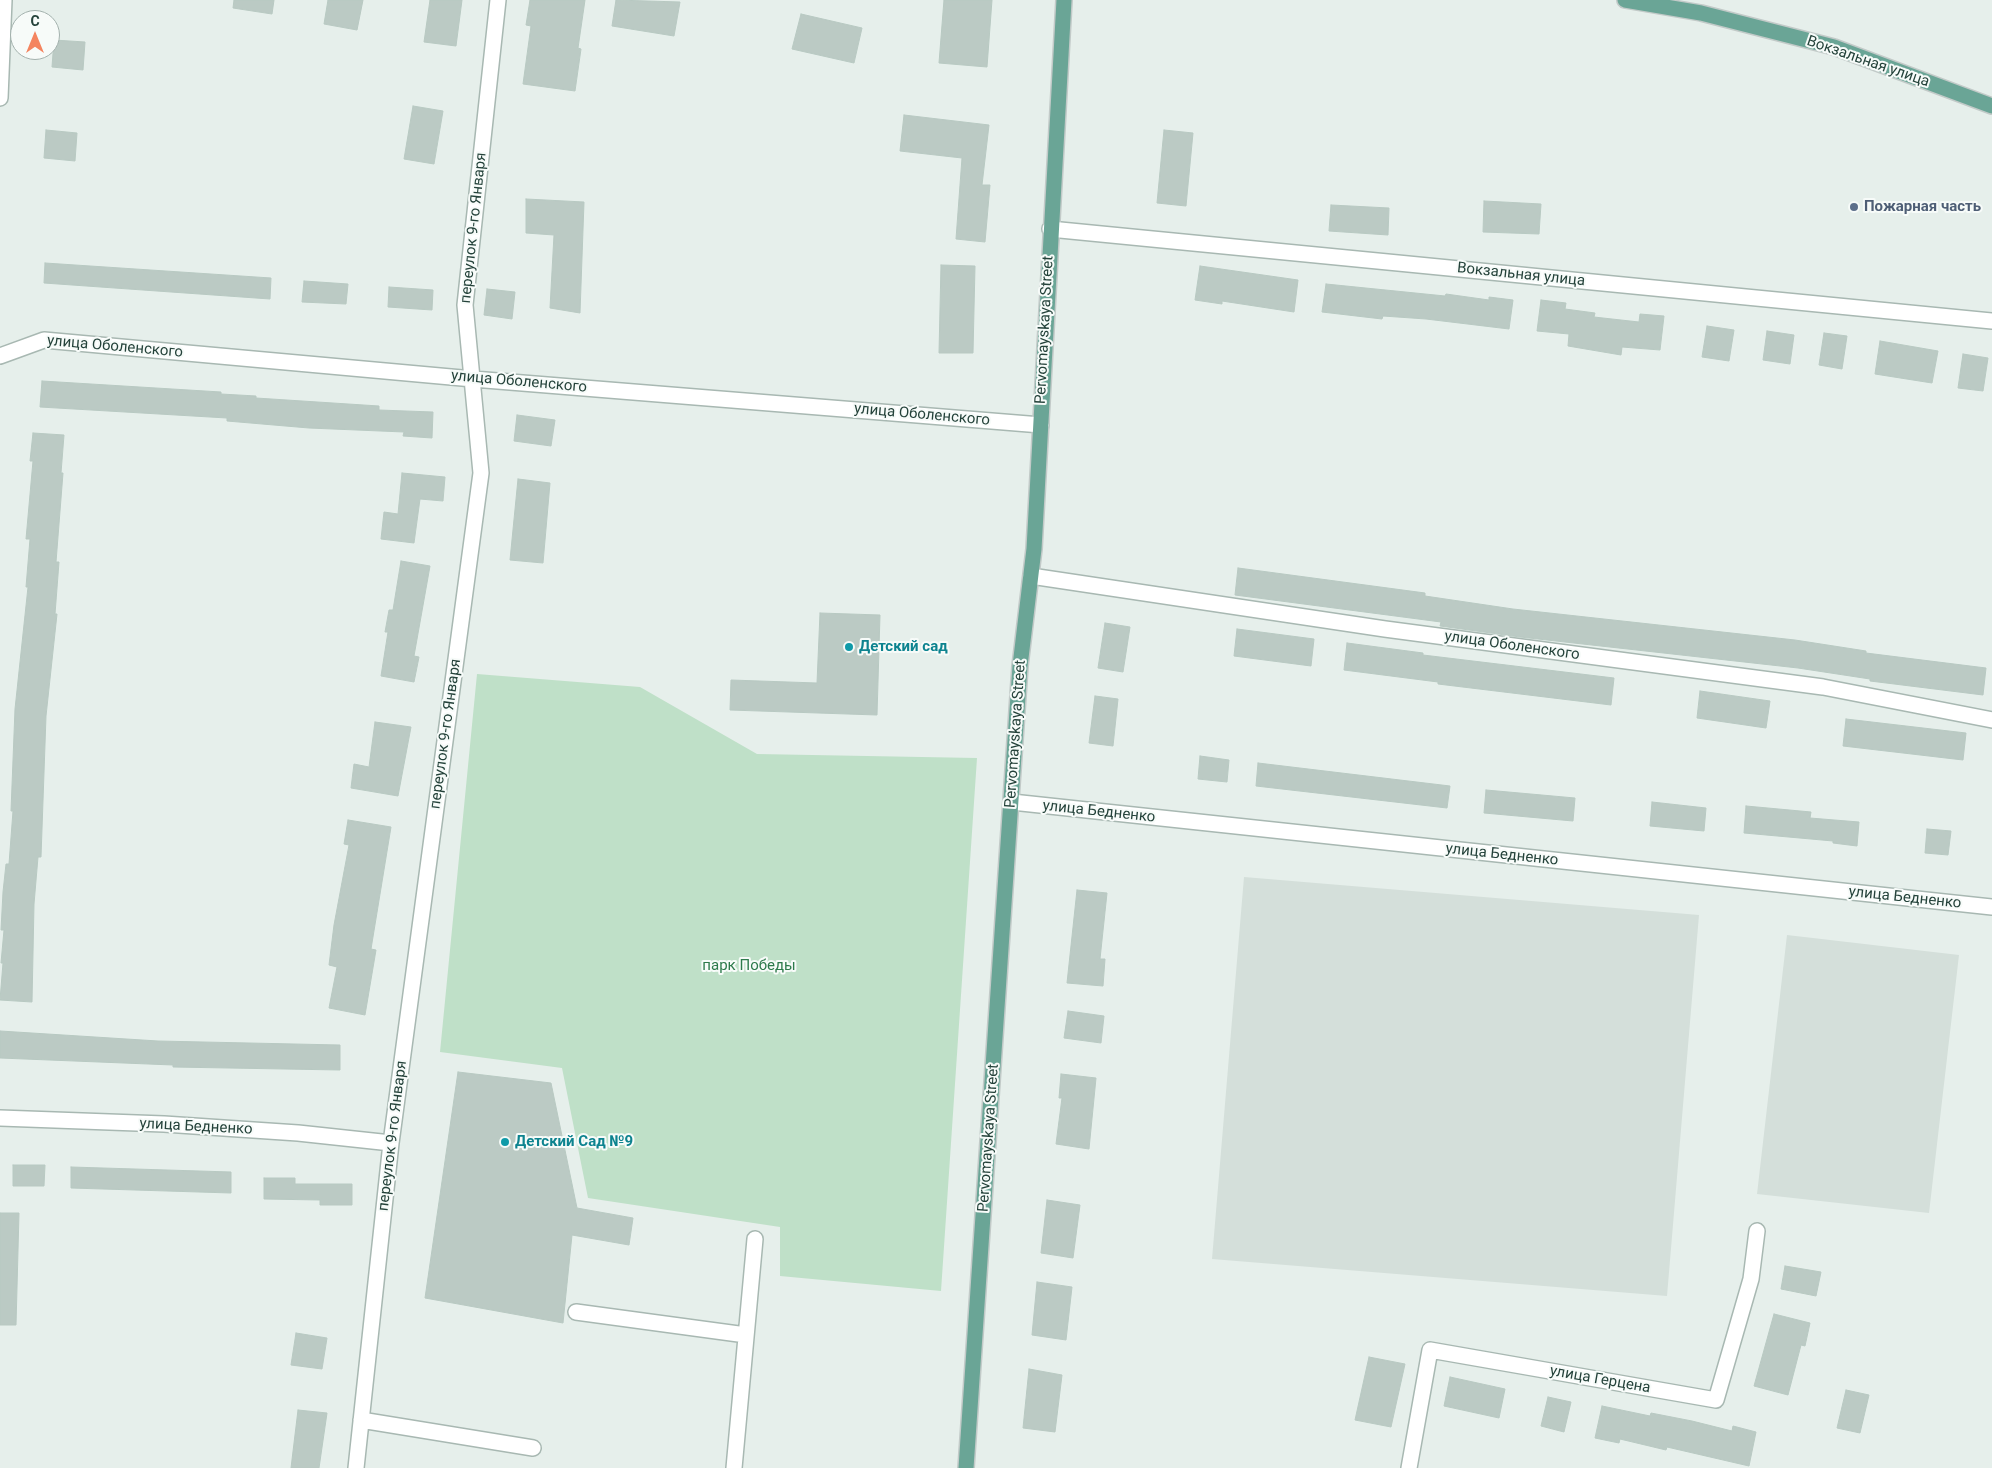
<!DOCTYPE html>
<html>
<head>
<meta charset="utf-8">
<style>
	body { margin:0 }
	#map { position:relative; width:1992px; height:1468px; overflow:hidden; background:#e6efeb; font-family:Roboto,sans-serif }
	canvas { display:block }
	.north { position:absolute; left:10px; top:10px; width:50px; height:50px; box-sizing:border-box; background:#f7fbf9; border:1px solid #a3b1ad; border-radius:50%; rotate:0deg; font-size:14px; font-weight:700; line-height:20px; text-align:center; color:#24423a }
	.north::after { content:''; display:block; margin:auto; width:18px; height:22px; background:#f4845f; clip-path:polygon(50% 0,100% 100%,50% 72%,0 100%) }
</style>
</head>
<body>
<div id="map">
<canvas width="1992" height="1468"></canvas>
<div class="north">С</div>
</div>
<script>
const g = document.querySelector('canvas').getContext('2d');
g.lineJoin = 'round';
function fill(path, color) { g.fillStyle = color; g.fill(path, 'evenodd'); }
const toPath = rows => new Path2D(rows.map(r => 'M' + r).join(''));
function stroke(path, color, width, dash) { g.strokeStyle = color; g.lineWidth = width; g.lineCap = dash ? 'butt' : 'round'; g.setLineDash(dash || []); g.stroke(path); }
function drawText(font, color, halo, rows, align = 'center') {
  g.font = font + ' Roboto,sans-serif'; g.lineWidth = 4; g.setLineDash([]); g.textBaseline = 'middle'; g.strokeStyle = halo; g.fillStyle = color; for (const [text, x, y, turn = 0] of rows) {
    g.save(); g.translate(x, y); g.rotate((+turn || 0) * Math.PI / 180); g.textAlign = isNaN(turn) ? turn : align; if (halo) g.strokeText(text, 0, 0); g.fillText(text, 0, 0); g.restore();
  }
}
fill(toPath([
	[1244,877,1699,915,1667,1296,1212,1259],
	[1787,935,1959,955,1929,1213,1757,1194]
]), '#d4dfda');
fill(toPath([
	[477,674,640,687,757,754,977,758,941,1291,780,1276,780,1227,588,1198,562,1068,440,1052]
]), '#bfe0c8');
const building = toPath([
	[234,0,274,0,272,14,233,8,234,0],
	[328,0,363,0,357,30,324,24,328,0],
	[430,0,462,0,456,46,424,42,430,0],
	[530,0,585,0,578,48,581,49,575,91,523,84,531,26,526,25,530,0],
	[616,0,680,2,674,36,612,26,616,0],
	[944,0,992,0,987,67,939,63,944,0],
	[801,14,862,28,854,63,792,49,801,14],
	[54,40,85,42,83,70,52,67,54,40],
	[413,106,443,111,434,164,404,159,413,106],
	[904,115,989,125,982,185,990,185,985,242,956,239,962,158,900,151,904,115],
	[46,130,77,133,75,161,44,158,46,130],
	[1164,130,1193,133,1186,206,1157,203,1164,130],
	[526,199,584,202,580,313,550,308,554,235,526,233,526,199],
	[1484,201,1541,204,1539,234,1483,232,1484,201],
	[1331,205,1389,208,1388,235,1329,231,1331,205],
	[45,263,271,278,270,299,44,283,45,263],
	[941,265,975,266,973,353,939,353,941,265],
	[1200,266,1298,280,1294,312,1222,301,1222,304,1195,300,1200,266],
	[304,281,348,284,346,304,302,302,304,281],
	[1326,284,1445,296,1446,294,1489,300,1489,297,1513,300,1509,329,1426,319,1383,316,1382,319,1322,312,1326,284],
	[389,287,433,290,432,310,388,307,389,287],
	[487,289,515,292,512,319,484,315,487,289],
	[1541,300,1566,303,1565,309,1595,313,1594,317,1639,322,1640,314,1664,316,1660,350,1622,347,1621,355,1568,346,1569,334,1537,331,1541,300],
	[1707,326,1734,330,1729,361,1702,357,1707,326],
	[1767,331,1794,335,1790,364,1763,360,1767,331],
	[1824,333,1847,336,1842,369,1819,365,1824,333],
	[1880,341,1938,351,1932,383,1875,374,1880,341],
	[1963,354,1988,358,1983,391,1958,388,1963,354],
	[42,381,221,392,221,394,256,396,256,398,379,406,379,410,433,412,432,438,403,436,404,432,309,428,227,421,227,418,40,407,42,381],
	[517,415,555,420,551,446,514,441,517,415],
	[33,433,64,435,61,473,63,473,56,562,59,562,55,614,57,614,46,716,41,857,38,857,34,904,32,1002,0,1000,3,963,1,963,4,930,1,930,3,892,6,864,9,864,13,811,11,811,15,709,28,587,26,587,30,539,26,539,33,461,30,461,33,433],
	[402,473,445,477,443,501,420,499,414,543,381,539,384,512,398,514,402,473],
	[518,479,550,483,543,563,510,560,518,479],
	[401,561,430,566,414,656,419,657,414,682,381,676,388,632,385,632,389,610,393,610,401,561],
	[1238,568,1425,593,1425,596,1513,609,1795,640,1866,651,1866,653,1986,668,1983,695,1870,681,1870,679,1798,668,1520,637,1440,626,1441,622,1235,595,1238,568],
	[820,613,880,615,877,715,730,710,731,680,817,683,820,613],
	[1105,623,1130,627,1123,672,1098,668,1105,623],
	[1237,629,1314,639,1311,666,1234,656,1237,629],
	[1347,643,1423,653,1423,655,1614,678,1611,705,1438,684,1438,682,1344,670,1347,643],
	[1700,691,1770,701,1766,728,1697,718,1700,691],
	[1095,696,1118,699,1113,746,1089,743,1095,696],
	[1846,719,1966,733,1963,760,1843,746,1846,719],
	[375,722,411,727,398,796,351,788,354,764,369,767,375,722],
	[1200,756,1229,760,1227,782,1198,779,1200,756],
	[1258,763,1450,786,1447,808,1256,786,1258,763],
	[1486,790,1575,798,1573,821,1484,813,1486,790],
	[1652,802,1706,808,1704,831,1650,826,1652,802],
	[1746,806,1811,812,1810,818,1859,822,1857,846,1833,843,1833,841,1744,833,1746,806],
	[348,820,391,827,371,949,376,950,365,1015,329,1008,337,967,329,965,334,925,349,845,344,844,348,820],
	[1927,829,1951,831,1948,855,1925,853,1927,829],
	[1077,890,1107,893,1100,959,1105,959,1103,986,1067,983,1077,890],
	[1068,1011,1104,1016,1101,1043,1064,1038,1068,1011],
	[0,1031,158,1041,340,1045,340,1070,173,1067,173,1065,0,1058,0,1031],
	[458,1072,551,1083,577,1208,633,1218,629,1245,572,1235,563,1323,425,1298,458,1072],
	[1061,1074,1096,1078,1089,1149,1056,1144,1062,1098,1059,1098,1061,1074],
	[13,1165,45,1165,44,1186,13,1186,13,1165],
	[71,1167,231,1172,231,1193,71,1188,71,1167],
	[264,1178,295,1178,295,1184,352,1184,352,1205,320,1205,320,1200,264,1199,264,1178],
	[1047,1200,1080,1205,1073,1258,1041,1253,1047,1200],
	[0,1213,19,1213,16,1325,0,1325,0,1213],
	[1785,1266,1821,1272,1816,1296,1781,1289,1785,1266],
	[1037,1282,1072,1287,1066,1340,1032,1335,1037,1282],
	[1774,1314,1810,1323,1805,1346,1801,1345,1788,1395,1754,1386,1774,1314],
	[296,1333,327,1338,322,1369,291,1365,296,1333],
	[1369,1357,1405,1364,1391,1427,1355,1420,1369,1357],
	[1029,1369,1062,1375,1055,1432,1023,1428,1029,1369],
	[1450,1377,1505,1389,1499,1418,1444,1406,1450,1377],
	[1846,1390,1869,1395,1860,1433,1837,1428,1846,1390],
	[1548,1397,1571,1402,1564,1432,1541,1426,1548,1397],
	[1602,1406,1650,1416,1651,1413,1692,1421,1732,1431,1733,1426,1756,1432,1749,1466,1667,1447,1666,1450,1620,1439,1619,1443,1595,1438,1602,1406],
	[298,1410,327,1413,319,1468,291,1468,298,1410]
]);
fill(building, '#bbcac4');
stroke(building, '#b8c9c2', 1);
const minor = toPath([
	[0,98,4,0],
	[1050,229,1992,321],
	[0,356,44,340,473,379,1041,425],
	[1031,576,1385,629,1823,687,1992,720],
	[1012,802,1992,907],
	[0,1118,164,1124,298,1133,391,1143],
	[576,1312,746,1335],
	[361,1420,533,1448],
	[356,1468,391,1143,481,473,465,305,498,0],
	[734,1468,755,1239],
	[1409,1468,1430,1350,1716,1400,1751,1279,1757,1231]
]);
const major = toPath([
	[1625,0,1701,13,1834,47,1992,106],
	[966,1468,1020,666,1034,549,1064,0]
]);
stroke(minor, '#a8b8b2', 18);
stroke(major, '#c2cac8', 18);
stroke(minor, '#fff', 15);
stroke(major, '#6aa596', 15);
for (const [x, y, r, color] of [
	[1854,207,5,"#5c6f8a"],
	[849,647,5,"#0f9aa8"],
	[505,1142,5,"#0f9aa8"]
]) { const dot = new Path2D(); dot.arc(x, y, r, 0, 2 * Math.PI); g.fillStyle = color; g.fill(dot); stroke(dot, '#f7fbf9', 2); }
drawText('15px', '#24423a', '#f7fbf9', [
	["Вокзальная улица",1868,62,19],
	["переулок 9-го Января",474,228,-84],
	["Вокзальная улица",1521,275,6],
	["Pervomayskaya Street",1045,330,-87],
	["улица Оболенского",115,347,5],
	["улица Оболенского",519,382,5],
	["улица Оболенского",922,415,5],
	["улица Оболенского",1512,646,8],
	["переулок 9-го Января",446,734,-82],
	["Pervomayskaya Street",1016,734,-86],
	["улица Бедненко",1099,812,6],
	["улица Бедненко",1502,855,6],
	["улица Бедненко",1905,898,6],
	["улица Бедненко",196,1127,3],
	["переулок 9-го Января",393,1136,-83],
	["Pervomayskaya Street",989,1138,-86],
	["улица Герцена",1600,1380,10]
]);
drawText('bold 15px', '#4e5e75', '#f7fbf9', [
	["Пожарная часть",1864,207]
], 'left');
drawText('bold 15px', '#0d838f', '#f7fbf9', [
	["Детский сад",859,647],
	["Детский Сад №9",515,1142]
], 'left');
drawText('15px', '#2d7a4b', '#f7fbf9', [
	["парк Победы",749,966]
]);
</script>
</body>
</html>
